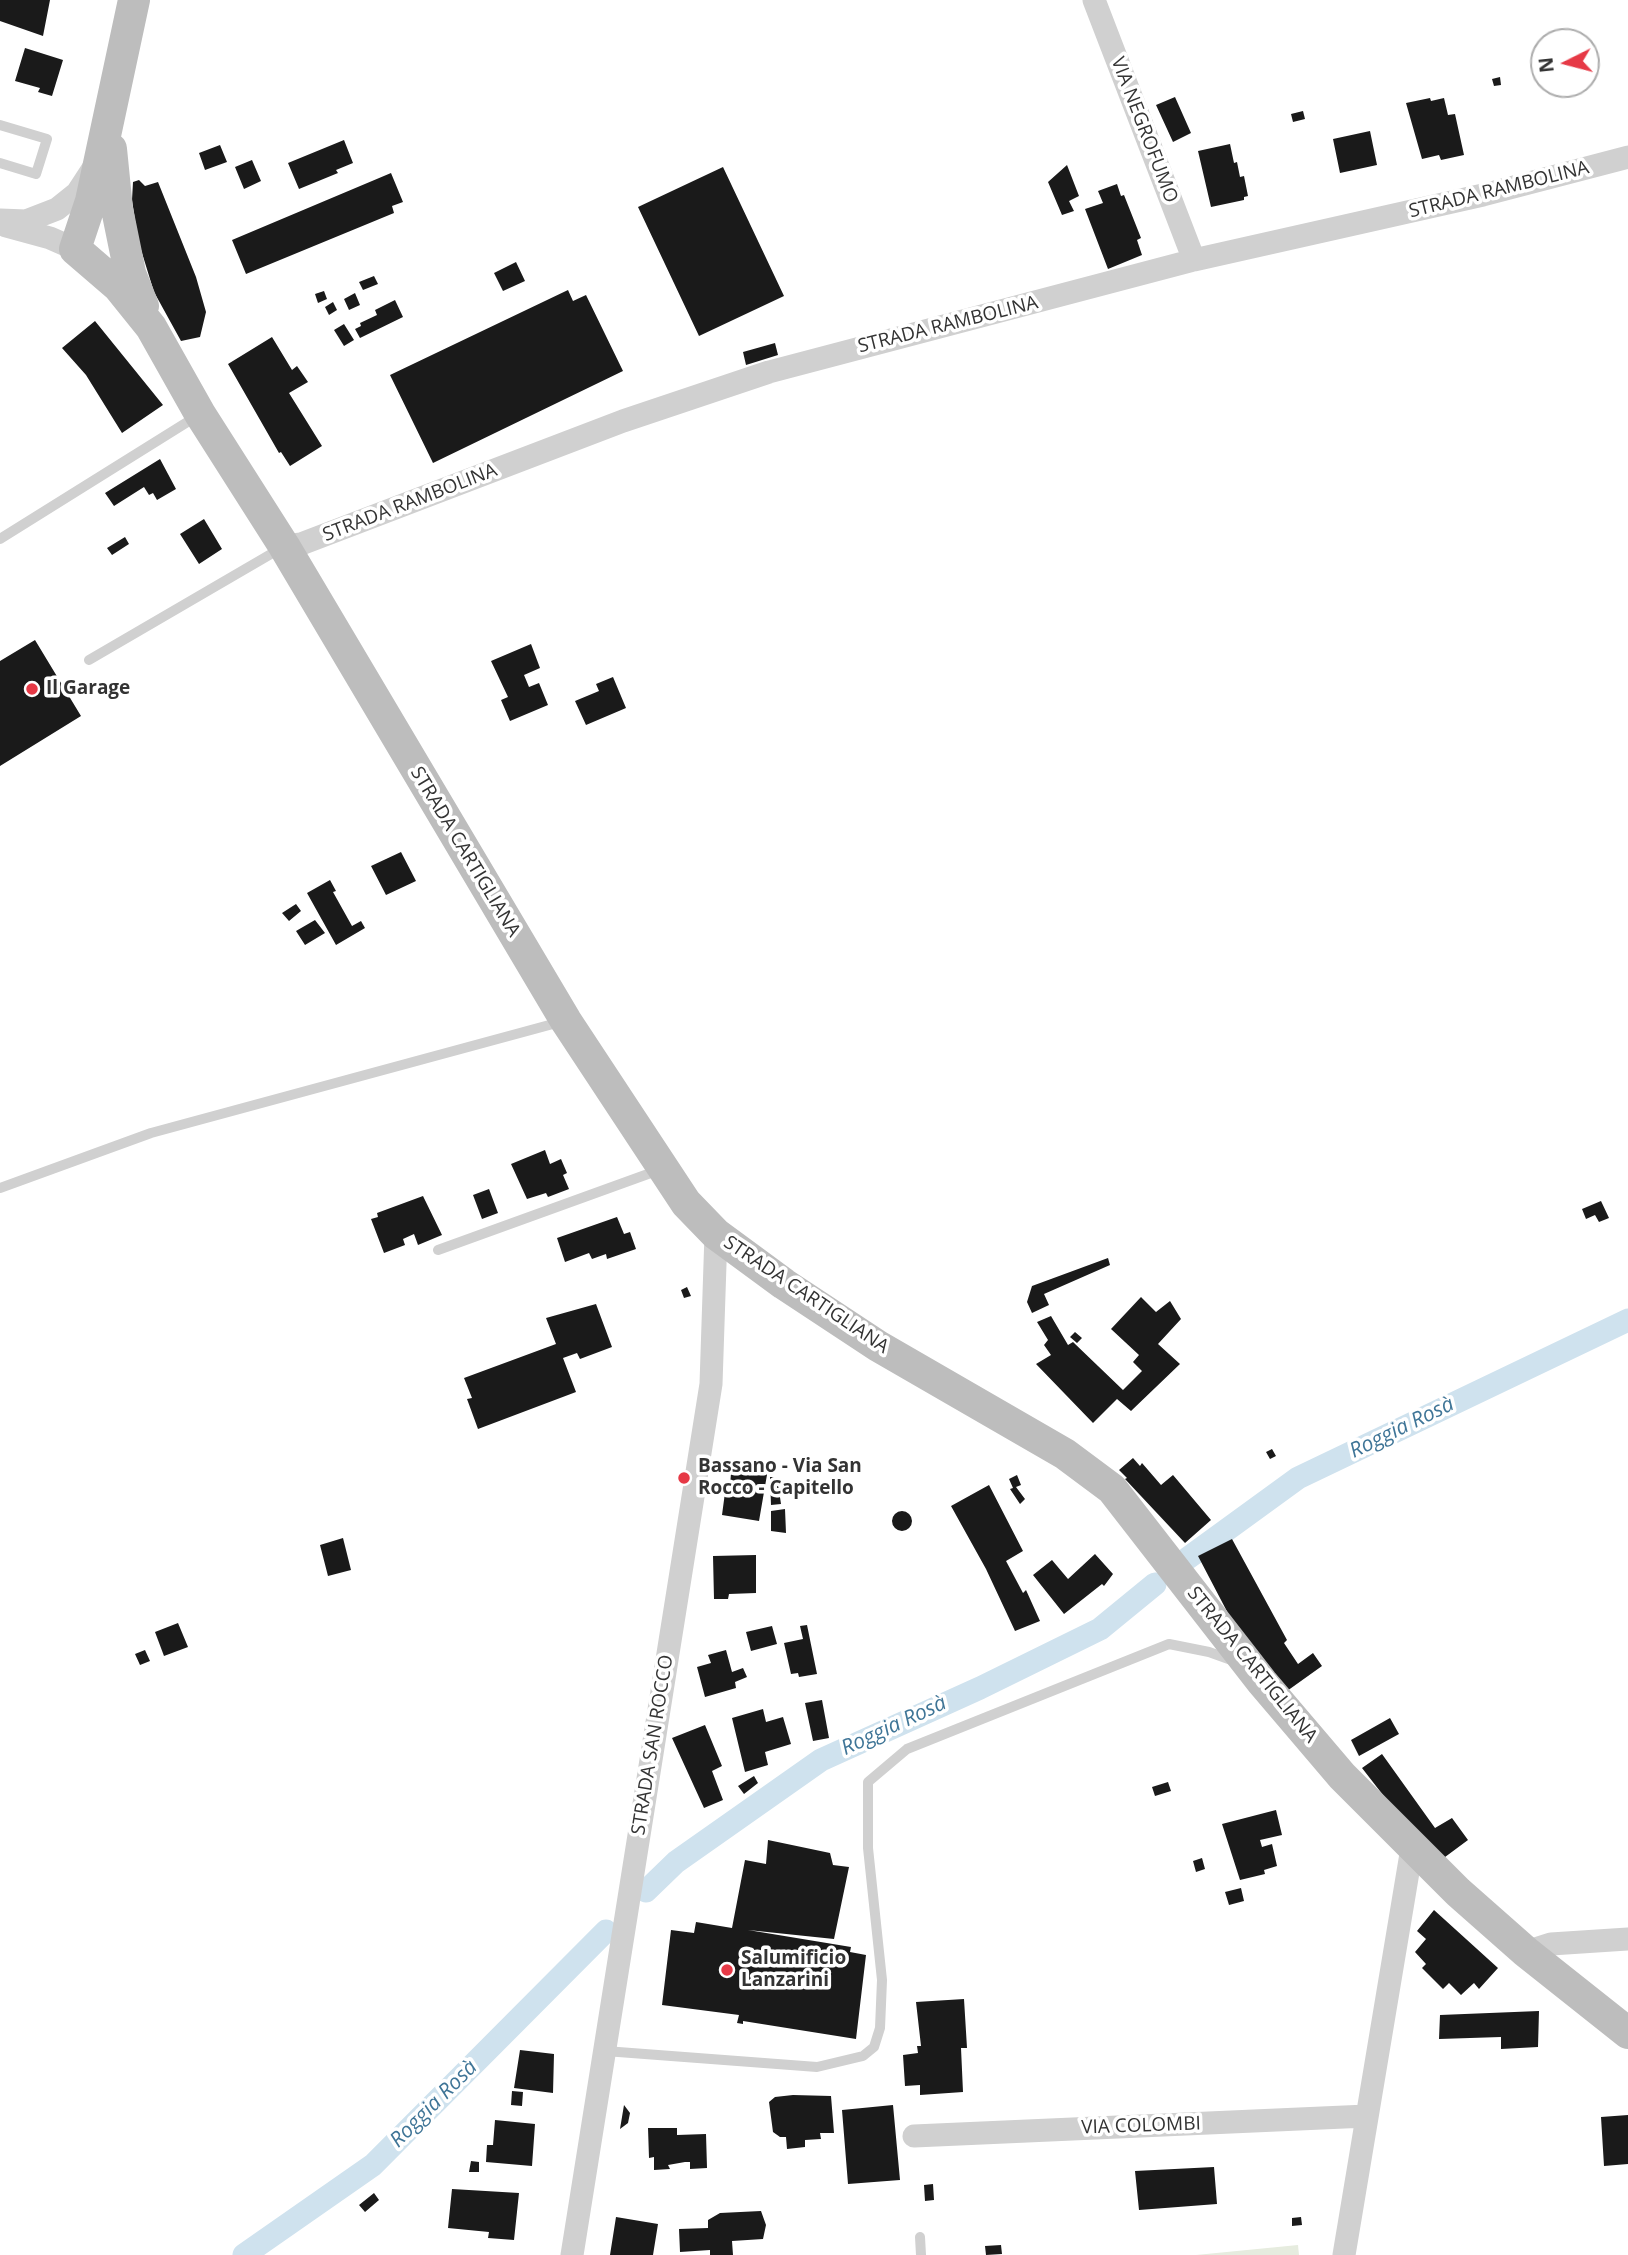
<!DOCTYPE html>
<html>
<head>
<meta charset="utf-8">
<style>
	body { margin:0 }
	#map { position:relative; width:1628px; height:2255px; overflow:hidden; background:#fff; font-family:"Open Sans",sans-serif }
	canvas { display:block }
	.north { position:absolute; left:1530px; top:28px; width:70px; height:70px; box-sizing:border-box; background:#fff; border:2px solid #adadad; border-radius:50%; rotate:264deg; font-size:19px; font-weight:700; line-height:28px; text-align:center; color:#333 }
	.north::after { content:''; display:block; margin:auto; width:24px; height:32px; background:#e63946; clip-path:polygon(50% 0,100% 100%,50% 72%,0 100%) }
</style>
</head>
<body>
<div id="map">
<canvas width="1628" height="2255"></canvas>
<div class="north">N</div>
</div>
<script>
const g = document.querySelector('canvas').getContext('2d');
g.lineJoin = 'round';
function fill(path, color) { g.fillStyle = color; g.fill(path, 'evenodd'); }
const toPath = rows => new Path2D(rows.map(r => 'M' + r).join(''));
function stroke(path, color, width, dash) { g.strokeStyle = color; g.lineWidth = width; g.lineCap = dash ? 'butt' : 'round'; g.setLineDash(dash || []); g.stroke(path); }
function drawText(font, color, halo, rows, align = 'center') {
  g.font = font + ' "Open Sans",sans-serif'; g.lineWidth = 7; g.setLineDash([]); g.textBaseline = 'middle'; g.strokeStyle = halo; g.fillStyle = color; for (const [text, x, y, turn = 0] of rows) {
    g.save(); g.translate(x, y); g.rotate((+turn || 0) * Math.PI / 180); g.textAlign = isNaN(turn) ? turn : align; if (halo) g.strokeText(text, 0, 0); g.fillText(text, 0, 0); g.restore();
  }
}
fill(toPath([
	[1298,2245,1299,2255,1196,2255]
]), '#e6ecdf');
stroke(toPath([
	[1188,1558,1298,1478,1628,1320],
	[646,1891,676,1862,821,1760,980,1688,1100,1629,1155,1584],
	[244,2255,373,2165,606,1931]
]), '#cfe2ee', 23);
fill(toPath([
	[0,0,50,0,43,36,0,21],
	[25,48,63,60,52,96,38,92,40,88,15,81],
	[1500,77,1501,85,1494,86,1492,79],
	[1175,97,1191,133,1173,142,1156,105],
	[1430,98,1431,101,1444,98,1448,115,1455,114,1464,155,1441,160,1439,155,1422,159,1406,103],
	[1303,111,1305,119,1293,122,1291,114],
	[1370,131,1377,165,1340,173,1333,139],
	[344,140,353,163,336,170,338,173,299,189,288,163],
	[1230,144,1234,163,1237,162,1240,177,1244,176,1248,196,1244,197,1244,200,1211,207,1198,151],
	[220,145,227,162,205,170,199,153],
	[252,160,261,181,244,189,235,167],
	[1067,165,1079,196,1069,201,1074,211,1062,215,1048,182],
	[723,167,784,296,699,336,638,207],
	[391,173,403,202,392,206,394,213,246,274,232,240],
	[139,180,145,186,158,182,196,277,206,312,200,337,181,341,154,292,138,240,132,200,133,182],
	[1117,184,1121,196,1124,195,1141,238,1137,240,1142,255,1108,269,1085,209,1103,203,1098,191],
	[516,262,525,281,503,291,494,273],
	[374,276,378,284,363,290,359,282],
	[568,290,573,301,586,295,623,371,433,463,390,375],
	[324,291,327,299,318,303,315,294],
	[355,293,360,305,349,310,344,299],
	[395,300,403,317,360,338,355,329,361,326,360,323,377,315,375,310],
	[333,302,337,310,329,315,325,307],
	[95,321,163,405,122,433,86,375,62,348],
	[344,324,354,340,344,346,334,330],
	[272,337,292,370,297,366,308,382,289,393,322,446,290,466,281,452,279,453,228,364],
	[775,343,778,355,746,365,743,352],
	[160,459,176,489,157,500,153,493,149,495,144,487,114,506,105,493],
	[204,519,222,549,199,564,180,534],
	[125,537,129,544,112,555,107,548],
	[35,640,81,716,0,766,0,661],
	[531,644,540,668,524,675,529,687,539,683,548,705,510,721,501,700,508,697,491,661],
	[613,677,626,708,586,725,575,701,599,691,596,684],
	[401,852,416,881,386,895,371,866],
	[330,880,336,891,333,892,352,926,361,921,365,928,336,945,307,893],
	[296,904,301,911,289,921,282,913],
	[315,920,325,933,305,945,296,931],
	[545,1150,550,1164,561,1159,567,1173,563,1175,569,1189,548,1197,546,1193,527,1199,511,1164],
	[489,1189,498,1213,482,1219,473,1195],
	[423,1196,442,1235,418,1245,414,1234,403,1239,405,1245,384,1253,371,1219,378,1217,377,1213],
	[1601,1201,1609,1218,1599,1222,1595,1215,1586,1219,1582,1209],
	[617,1217,624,1234,630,1232,636,1249,607,1259,606,1254,592,1259,589,1253,565,1262,557,1238],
	[1108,1258,1110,1265,1044,1294,1049,1305,1032,1313,1027,1302,1032,1286],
	[687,1287,691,1296,684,1298,681,1290],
	[1141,1297,1156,1312,1170,1301,1181,1319,1158,1344,1180,1364,1131,1411,1117,1399,1093,1423,1036,1364,1051,1355,1044,1345,1048,1340,1037,1322,1051,1316,1068,1345,1073,1342,1123,1390,1142,1371,1133,1362,1139,1355,1111,1329],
	[596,1304,612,1347,580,1359,577,1353,563,1358,576,1392,478,1429,467,1399,472,1398,464,1378,556,1344,546,1318],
	[1075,1332,1082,1338,1077,1343,1070,1337],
	[1272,1449,1276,1456,1270,1459,1266,1452],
	[1133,1458,1140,1466,1142,1463,1161,1485,1173,1475,1211,1520,1185,1543,1125,1479,1127,1478,1119,1470],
	[727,1461,768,1469,759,1521,722,1515,726,1485,730,1486,731,1473,725,1473],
	[1017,1475,1021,1485,1016,1487,1025,1499,1020,1504,1010,1489,1013,1488,1009,1479],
	[770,1477,777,1477,781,1504,771,1505],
	[989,1485,1023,1551,1006,1561,1023,1593,1026,1590,1040,1621,1015,1631,986,1569,951,1506],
	[785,1509,786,1533,771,1531,771,1511],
	'892 1521a10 10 0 1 1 20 0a10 10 0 1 1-20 0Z',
	[343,1538,351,1570,328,1576,320,1545],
	[1232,1539,1287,1640,1284,1643,1298,1664,1313,1653,1322,1666,1287,1691,1232,1621,1198,1556],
	[1095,1554,1113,1574,1104,1586,1102,1584,1064,1614,1033,1575,1052,1560,1068,1579],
	[756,1555,756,1593,729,1594,728,1599,714,1599,713,1556],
	[178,1623,188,1647,164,1656,155,1632],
	[807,1625,817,1674,799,1677,798,1673,791,1674,784,1643,803,1639,800,1626],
	[772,1626,777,1644,751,1651,746,1632],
	[145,1650,150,1661,140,1665,135,1654],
	[726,1650,732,1672,743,1668,747,1677,735,1682,736,1688,705,1697,697,1667,711,1663,708,1655],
	[822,1700,829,1738,813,1741,805,1703],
	[763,1709,766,1722,783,1717,791,1744,765,1752,768,1765,745,1772,732,1718],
	[1390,1718,1399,1734,1359,1756,1351,1740],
	[705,1725,722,1766,712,1771,723,1800,704,1808,672,1738],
	[1382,1754,1435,1828,1452,1818,1468,1840,1441,1860,1397,1813,1362,1768],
	[754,1776,758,1783,744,1794,738,1786],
	[1168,1782,1171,1791,1155,1796,1152,1787],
	[1276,1810,1282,1835,1260,1840,1262,1847,1272,1844,1277,1866,1264,1870,1265,1874,1240,1880,1222,1824],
	[768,1840,830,1853,833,1865,849,1867,834,1939,748,1930,851,1947,850,1952,866,1955,856,2039,743,2021,743,2024,737,2023,739,2015,662,2005,671,1930,694,1933,696,1922,732,1928,745,1860,766,1864],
	[1202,1858,1205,1869,1196,1872,1193,1861],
	[1241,1888,1244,1901,1229,1905,1225,1892],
	[1434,1910,1498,1968,1479,1989,1474,1983,1461,1995,1449,1983,1443,1989,1422,1968,1426,1964,1415,1952,1426,1939,1417,1931],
	[964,1999,967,2048,961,2048,963,2092,920,2095,920,2085,905,2086,903,2055,918,2053,917,2046,921,2046,916,2002],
	[1539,2011,1538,2047,1501,2049,1501,2037,1439,2039,1440,2015],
	[520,2050,554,2054,553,2093,514,2088],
	[512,2091,523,2092,522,2106,511,2105],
	[793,2095,831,2096,834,2133,820,2133,821,2139,805,2140,805,2147,787,2149,786,2137,780,2137,773,2132,769,2102,775,2097],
	[624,2105,630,2113,628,2123,620,2129],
	[893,2105,900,2180,848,2184,842,2110],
	[1628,2115,1628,2164,1604,2166,1601,2117],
	[495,2120,535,2124,532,2166,486,2162,487,2145,493,2145],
	[648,2128,677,2128,677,2135,706,2134,707,2168,690,2169,690,2162,685,2162,668,2165,670,2169,654,2170,654,2157,649,2158],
	[471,2161,479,2162,479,2172,469,2172],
	[1214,2167,1217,2204,1139,2210,1135,2171],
	[933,2184,934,2200,925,2201,924,2185],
	[452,2189,519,2193,514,2240,488,2238,489,2232,448,2228],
	[374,2193,379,2200,365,2212,359,2205],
	[761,2211,766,2225,763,2239,732,2241,733,2255,710,2255,710,2250,680,2252,679,2229,708,2228,708,2220,720,2213],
	[616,2217,658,2224,653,2255,610,2255],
	[1301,2217,1302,2225,1292,2226,1292,2218],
	[1001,2245,1002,2254,986,2255,985,2246]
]), '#1a1a1a');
stroke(toPath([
	[0,125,47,139,36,174,0,163],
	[0,539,197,416],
	[89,660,283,547],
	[0,1188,151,1133,564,1021],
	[438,1250,659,1170],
	[605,2051,817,2067,863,2056,874,2047,880,2028,882,1980,868,1848,868,1782,907,1749,1169,1644,1209,1652,1234,1661],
	[920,2237,921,2255]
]), '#d0d0d0', 10);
stroke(toPath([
	[1094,0,1194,260],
	[0,220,26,221,57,209,77,193,92,170],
	[6,226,50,238,75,249],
	[284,546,301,544,623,421,769,372,1194,260,1483,195,1628,157],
	[1526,1952,1551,1944,1628,1939],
	[914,2136,1367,2116],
	[572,2255,711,1384,716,1234],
	[1344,2255,1412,1848]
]), '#d0d0d0', 23);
stroke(toPath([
	[134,0,91,201,75,249,118,286,151,327,200,414,284,546,566,1021,686,1203,716,1234,784,1284,878,1346,1065,1454,1112,1489,1262,1682,1342,1776,1458,1892,1526,1952,1628,2033],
	[111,149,117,209,130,273,143,306]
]), '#bdbdbd', 32);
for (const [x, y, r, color] of [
	[32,689,7,"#e63946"],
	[684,1478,7,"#e63946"],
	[727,1970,7,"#e63946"]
]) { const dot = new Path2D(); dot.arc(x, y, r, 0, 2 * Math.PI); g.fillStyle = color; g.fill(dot); stroke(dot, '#fff', 2.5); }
drawText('19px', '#333', '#fff', [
	["VIA NEGROFUMO",1144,130,69],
	["STRADA RAMBOLINA",1499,190,-14],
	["STRADA RAMBOLINA",948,325,-14],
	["STRADA RAMBOLINA",410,503,-21],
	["STRADA CARTIGLIANA",465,852,59],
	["STRADA CARTIGLIANA",806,1295,34],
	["STRADA CARTIGLIANA",1252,1665,51],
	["STRADA SAN ROCCO",653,1745,-81],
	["VIA COLOMBI",1141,2126,-2]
]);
drawText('bold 19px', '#333', '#fff', [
	["Il Garage",46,689],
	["Bassano - Via San",698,1467],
	["Rocco - Capitello",698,1489],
	["Salumificio",741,1959],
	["Lanzarini",741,1981]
], 'left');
drawText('italic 21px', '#3f7597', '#fff', [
	["Roggia Rosà",1402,1428,-26],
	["Roggia Rosà",894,1726,-25],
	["Roggia Rosà",434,2104,-45]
]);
</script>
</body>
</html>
